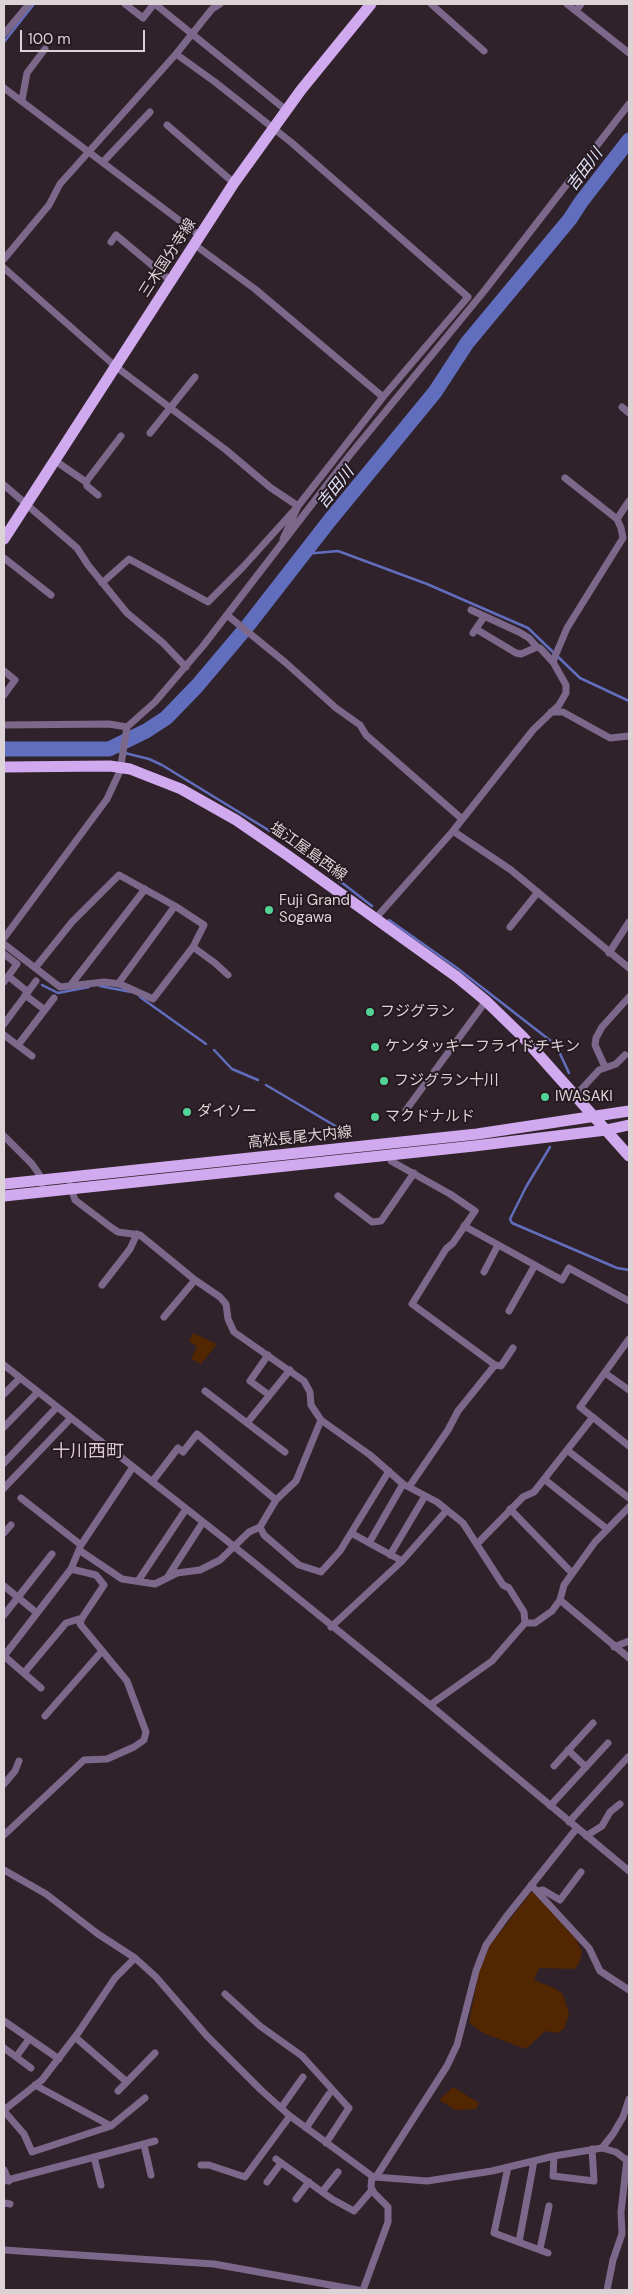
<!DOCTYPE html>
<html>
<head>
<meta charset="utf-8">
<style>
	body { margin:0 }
	#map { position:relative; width:633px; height:2294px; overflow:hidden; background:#30222a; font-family:"DM Sans",sans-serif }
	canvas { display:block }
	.frame { position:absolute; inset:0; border:5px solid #dcd3d7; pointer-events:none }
	.scale { position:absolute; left:20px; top:30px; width:125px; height:22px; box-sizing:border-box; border:2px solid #dcd3d7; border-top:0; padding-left:6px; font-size:15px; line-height:18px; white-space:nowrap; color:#dcd3d7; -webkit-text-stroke:4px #261920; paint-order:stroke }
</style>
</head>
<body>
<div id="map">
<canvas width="633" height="2294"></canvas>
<div class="frame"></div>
<div class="scale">100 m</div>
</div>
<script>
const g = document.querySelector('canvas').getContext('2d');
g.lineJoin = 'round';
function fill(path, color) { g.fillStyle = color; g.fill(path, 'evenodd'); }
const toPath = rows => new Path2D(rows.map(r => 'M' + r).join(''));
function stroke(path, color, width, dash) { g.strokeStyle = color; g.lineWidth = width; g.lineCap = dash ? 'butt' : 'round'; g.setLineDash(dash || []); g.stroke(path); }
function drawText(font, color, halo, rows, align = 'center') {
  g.font = font + ' "DM Sans","Noto Sans JP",sans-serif'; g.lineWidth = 4; g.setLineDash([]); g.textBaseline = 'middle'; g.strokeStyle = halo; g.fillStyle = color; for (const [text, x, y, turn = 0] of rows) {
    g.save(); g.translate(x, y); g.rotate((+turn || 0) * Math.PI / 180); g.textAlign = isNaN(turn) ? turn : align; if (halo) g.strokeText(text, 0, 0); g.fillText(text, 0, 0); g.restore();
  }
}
fill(toPath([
	[193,1333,217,1344,201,1364,191,1359,197,1346,189,1342],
	[532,1891,576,1939,582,1952,579,1964,574,1969,539,1968,534,1980,554,1988,563,1994,569,2014,564,2029,556,2033,545,2031,526,2049,485,2034,469,2023,479,1971,490,1945],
	[453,2087,479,2103,476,2109,456,2110,439,2100]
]), '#512601');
stroke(toPath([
	[4,42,34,4],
	[304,554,338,551,427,584,528,628,580,678,629,701],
	[109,749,149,759,162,765,296,847,372,906],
	[389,920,457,968,556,1045,569,1073],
	[42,985,58,993,89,987],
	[100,986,131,992],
	[140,997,206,1044],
	[214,1050,232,1069,258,1080],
	[266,1085,337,1127,345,1138],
	[550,1147,526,1187,510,1219,512,1223,617,1268,629,1270]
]), '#616ebd', 2.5);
stroke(toPath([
	[4,749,109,749,146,731,166,718,197,686,246,628,330,520,435,392,467,343,570,219,581,202,629,140]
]), '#616ebd', 15);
stroke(toPath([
	[125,4,143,18,154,4],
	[155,4,286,110],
	[431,4,484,51],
	[567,4,629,53],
	[576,11,581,4],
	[4,34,29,4],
	[4,88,200,236],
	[22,100,27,73,45,49],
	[167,125,234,183],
	[103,162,150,112],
	[111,242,116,235,171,281],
	[195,245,255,289,383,397],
	[4,259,49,205,60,184,176,54,212,9,220,4],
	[4,268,115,366,226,450,271,488,298,506,283,539],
	[622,407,629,413],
	[150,433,195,377],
	[54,460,86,482,87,486,98,495],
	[86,482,121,436],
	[4,485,77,548,88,565,127,613,163,643,186,667],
	[617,519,629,501],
	[4,558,51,595],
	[102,583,129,559,208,602,243,567,298,506,383,397,468,297,292,143,215,82,176,54],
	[471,610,519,632,529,638,537,647],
	[227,615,286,663,336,708,360,725,366,735,462,819],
	[476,629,516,653,521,654,537,647,540,648,553,662],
	[473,633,484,617],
	[4,671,15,680,4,695],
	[551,712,563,712,610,738,629,736],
	[4,725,109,724,127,727],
	[453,831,511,870,629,968],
	[375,919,453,831,533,730,559,705,566,693,566,685,553,662,556,654,567,628,623,538,621,528,617,519,565,478],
	[510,927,538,892],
	[4,938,107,799,120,771,127,727,155,702,203,646,349,456,485,290,629,104],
	[4,944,60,987,104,982,120,984,153,999,193,947,204,925,175,906,119,875,72,922,35,968],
	[193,947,215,963,228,975],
	[609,953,629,922],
	[4,954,17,964,4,982],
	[8,976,28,992],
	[118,984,175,906],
	[70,986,145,889],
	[25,995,45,1010],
	[4,1024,36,981],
	[4,1035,32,1056],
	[18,1045,54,998],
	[605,1067,595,1045,596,1038,602,1027,629,997],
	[576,1095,599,1070,616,1064,625,1055],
	[406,1110,486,1001],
	[4,1136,32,1164,39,1174,42,1184],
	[390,1155,391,1161,450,1194,475,1211,453,1243,446,1249,412,1304,495,1365,501,1366,513,1348],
	[70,1185,75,1200,112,1228,118,1232,140,1235,195,1280,220,1297,226,1304,228,1319,234,1332,304,1381,310,1392,311,1405,321,1420,370,1455,403,1484,437,1502,463,1523,503,1585,509,1588,524,1612,525,1623,492,1661,430,1705],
	[338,1196,372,1222,381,1221,414,1173],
	[464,1226,562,1280,569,1268,629,1301],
	[484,1272,498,1245],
	[102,1285,130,1249,137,1234],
	[509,1311,535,1265],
	[164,1317,195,1280],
	[629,1339,580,1407,629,1446],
	[268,1355,250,1381,269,1395],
	[4,1365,226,1540,430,1705,629,1871],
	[605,1373,629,1390],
	[205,1391,285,1452],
	[4,1394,20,1378],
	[247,1423,290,1370],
	[4,1427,38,1392],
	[567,1450,629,1498],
	[4,1463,57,1407],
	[544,1479,607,1529],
	[152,1482,178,1448,183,1452,197,1434,276,1500],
	[409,1487,448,1430,458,1411,495,1365],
	[4,1488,71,1418],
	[21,1498,81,1545],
	[510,1509,572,1573],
	[260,1527,264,1535,299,1565,321,1572,340,1551,389,1471],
	[4,1533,11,1525],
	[351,1533,402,1561],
	[369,1543,403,1484],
	[477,1544,523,1497,534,1492,593,1417],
	[79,1550,122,1579,155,1584,177,1573,200,1570,220,1560,249,1532,260,1527,276,1500,296,1481,321,1420],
	[390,1555,425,1496],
	[167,1578,203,1522],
	[138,1581,186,1509],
	[4,1586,37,1613],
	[560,1600,629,1658],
	[4,1615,52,1554],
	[525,1623,535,1623,552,1611,560,1600,564,1585,595,1542,629,1507],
	[331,1627,402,1561,447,1510],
	[614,1647,629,1641],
	[4,1656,71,1569,81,1545,133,1467],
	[4,1656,41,1688],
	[24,1673,66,1623,82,1618],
	[45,1716,102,1651],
	[568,1750,586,1767],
	[554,1766,593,1723],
	[4,1784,15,1771,19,1761],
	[550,1806,608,1743],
	[569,1822,628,1757],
	[4,1835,84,1760,107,1759,134,1747,144,1740,146,1732,127,1681,80,1624,82,1618,104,1585,96,1575,71,1569],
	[586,1836,602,1826,610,1812,620,1804],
	[4,1870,46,1894,98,1934,135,1958,156,1977,207,2036,261,2090,290,2116,372,2176,371,2187,374,2193,388,2207,388,2222,363,2290],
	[531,1885,589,1948,600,1971,629,1990],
	[537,1891,543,1890,560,1900,581,1872],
	[225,1994,260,2026,302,2056,349,2108,326,2143],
	[4,2021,59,2059],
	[75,2037,127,2082],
	[4,2048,31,2068],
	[16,2057,29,2039],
	[35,2085,111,2126,145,2098],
	[118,2091,155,2053],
	[281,2108,303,2077],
	[4,2110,42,2080,78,2033,115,1978,135,1958],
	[4,2111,24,2134,32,2152,111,2126],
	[306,2128,329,2094],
	[144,2145,151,2175],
	[602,2148,616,2152,629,2162],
	[554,2156,553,2176,594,2181,592,2149],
	[94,2157,101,2185],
	[276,2159,332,2199,354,2211,372,2190],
	[201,2165,209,2165,245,2177,290,2116],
	[508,2167,494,2233,548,2253],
	[4,2170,9,2181],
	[375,2177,427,2181,492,2171,554,2156,602,2148,613,2134,623,2117,629,2099],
	[376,2177,447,2066,457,2045,476,1971,486,1945,506,1917,577,1828],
	[4,2181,155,2141],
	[267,2182,281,2163],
	[322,2192,338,2172],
	[296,2199,309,2182],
	[4,2203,10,2204],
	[519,2242,534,2161],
	[540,2249,549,2206],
	[4,2250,214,2264,358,2290],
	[607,2290,613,2260,622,2234,621,2212,627,2159]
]), '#7b688a', 7);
stroke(toPath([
	[4,539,234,183,301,90,371,4],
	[4,767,110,766,130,769,181,789,236,820,287,855,457,977,486,1001,522,1036,629,1156],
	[4,1184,477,1134,629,1111],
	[4,1196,474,1146,606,1130,629,1125]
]), '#d0a9ee', 11);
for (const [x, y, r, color] of [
	[269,910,5,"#53d396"],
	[370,1012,5,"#53d396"],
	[375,1047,5,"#53d396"],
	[384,1081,5,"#53d396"],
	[545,1097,5,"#53d396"],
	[187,1112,5,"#53d396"],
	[375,1117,5,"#53d396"]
]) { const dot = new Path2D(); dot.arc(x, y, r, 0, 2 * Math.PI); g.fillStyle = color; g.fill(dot); stroke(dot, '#261920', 2); }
drawText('15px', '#dcd3d7', '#261920', [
	["三木国分寺線",168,258,-57],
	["塩江屋島西線",308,852,35],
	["高松長尾大内線",300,1138,-6]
]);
drawText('15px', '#dcd3d7', '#261920', [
	["Fuji Grand",279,901],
	["Sogawa",279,918],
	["フジグラン",380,1012],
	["ケンタッキーフライドチキン",385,1047],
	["フジグラン十川",394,1081],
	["IWASAKI",555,1097],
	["ダイソー",197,1112],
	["マクドナルド",385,1117]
], 'left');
drawText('italic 16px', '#dee3f9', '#261920', [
	["吉田川",585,170,-53],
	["吉田川",336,488,-51]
]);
drawText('18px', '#dac8d2', '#261920', [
	["十川西町",88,1452]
]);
</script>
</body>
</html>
